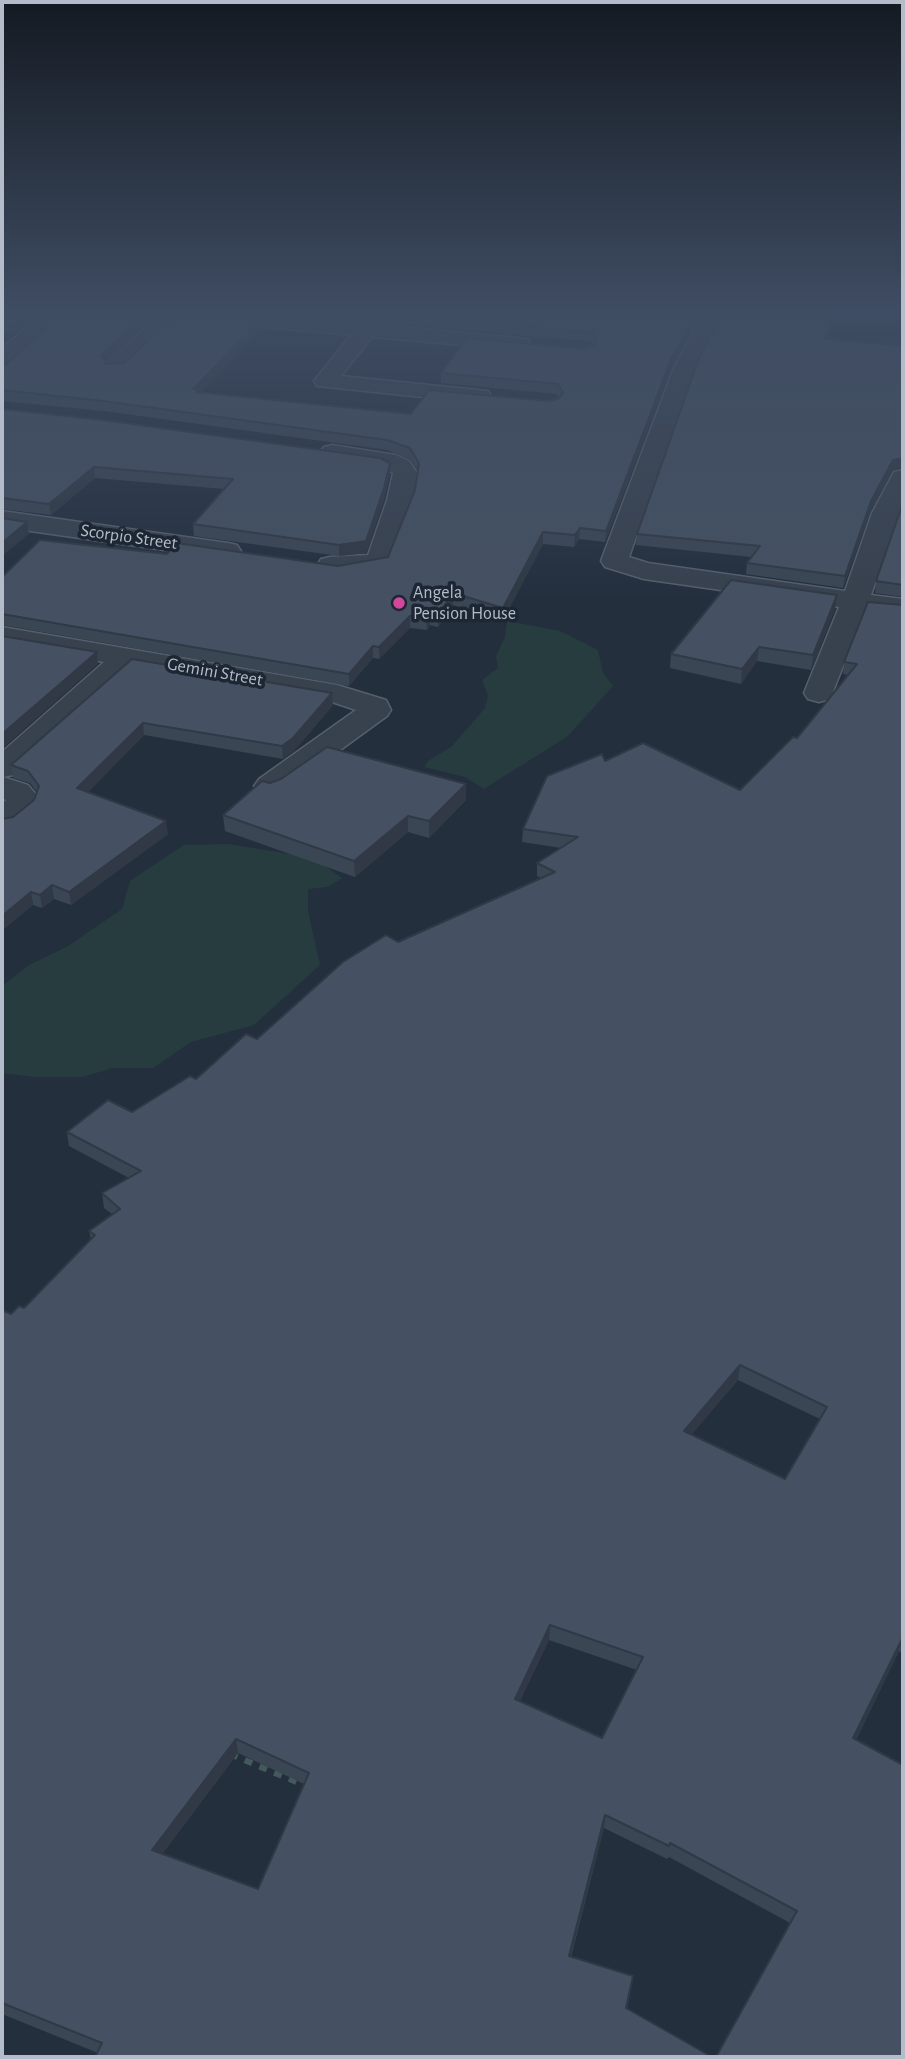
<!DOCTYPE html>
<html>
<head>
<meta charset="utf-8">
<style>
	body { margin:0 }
	#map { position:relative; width:905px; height:2059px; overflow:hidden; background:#242f3e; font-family:"Alegreya Sans",sans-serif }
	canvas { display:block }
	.frame { position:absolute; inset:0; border:4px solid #b4bcc9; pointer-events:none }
</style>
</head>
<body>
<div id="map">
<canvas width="905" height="2059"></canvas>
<div class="frame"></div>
</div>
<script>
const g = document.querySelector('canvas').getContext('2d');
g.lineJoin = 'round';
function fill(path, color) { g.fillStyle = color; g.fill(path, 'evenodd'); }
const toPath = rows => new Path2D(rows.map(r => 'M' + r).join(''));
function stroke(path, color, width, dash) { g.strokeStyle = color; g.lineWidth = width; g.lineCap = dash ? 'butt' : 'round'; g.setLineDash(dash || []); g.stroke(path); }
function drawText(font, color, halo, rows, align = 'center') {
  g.font = font + ' "Alegreya Sans",sans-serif'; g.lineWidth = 7; g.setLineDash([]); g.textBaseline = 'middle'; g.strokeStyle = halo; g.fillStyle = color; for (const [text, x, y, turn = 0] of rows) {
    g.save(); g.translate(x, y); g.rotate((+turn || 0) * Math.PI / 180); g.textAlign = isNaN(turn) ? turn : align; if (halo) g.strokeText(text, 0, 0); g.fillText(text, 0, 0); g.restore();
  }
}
fill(toPath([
	[507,621,560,631,598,650,603,673,613,686,568,736,484,789,465,777,424,767,428,761,452,746,485,708,488,696,482,680,498,668,496,656,505,637],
	[229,844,314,858,342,878,328,887,308,889,308,911,320,965,254,1025,191,1042,153,1068,113,1068,82,1077,34,1077,2,1073,2,986,29,965,68,946,122,909,130,881,184,845]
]), '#263c3f');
const minor = toPath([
	[44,313,66,313,10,364,2,365,2,348,44,313],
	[163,313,248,313,520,338,528,339,531,344,528,349,520,350,372,337,341,376,488,391,491,396,488,401,480,403,317,386,314,381,351,335,180,319,123,371,107,371,104,366,107,361,163,313],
	[703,313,723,313,695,370,629,557,648,563,845,591,872,513,894,472,903,470,903,502,871,595,903,599,903,615,865,611,830,699,819,702,808,699,804,693,839,607,644,579,605,567,601,561,673,370,703,313],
	[332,445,396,455,409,461,417,473,413,500,388,566,360,573,330,573,321,571,317,565,321,559,330,557,368,555,387,500,393,473,381,466,324,457,320,452,324,447,332,445],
	[2,511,228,543,237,545,241,551,237,557,228,559,2,527,2,511],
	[2,627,337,685,386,700,391,710,387,716,281,793,270,796,259,793,254,786,259,779,356,710,332,702,133,668,13,775,3,777,28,785,39,798,34,811,14,828,2,831,2,804,6,800,2,798,2,752,104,662,2,645,2,627]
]);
stroke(minor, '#565f6c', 3);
stroke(toPath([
	[230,1754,306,1786]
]), '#44595c', 6, [8, 8]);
fill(minor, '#38414e');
fill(toPath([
	[2,313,40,313,13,335,2,334],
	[57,313,160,313,105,362,106,364,124,363,262,329,201,392,411,414,549,401,558,399,559,398,557,394,441,383,441,373,584,349,595,346,592,342,584,341,276,313,702,313,671,369,605,542,579,539,574,547,543,544,503,620,453,605,438,627,430,625,427,630,410,628,379,659,373,658,349,686,2,625,2,577,167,554,338,566,388,557,415,490,418,471,410,459,387,450,104,411,2,401,2,368,42,332,41,328],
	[827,339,892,471,870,512,843,588,746,574,747,563,751,557,636,545,637,534],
	[2,409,390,463,390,474,384,499,366,553,339,556,194,536,193,524,224,489,95,478,51,515,2,509],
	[903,503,903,597,875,593,876,581],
	[837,595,835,609,811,670,757,661,741,684,670,668,671,654],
	[903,605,903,1653,899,1651,856,1740,903,1765,790,1923,669,1857,667,1859,604,1828,571,1957,631,1989,627,2009,98,2053,2,2014,2,1310,11,1314,24,1308,91,1239,89,1231,112,1214,104,1208,102,1193,129,1178,69,1146,67,1132,132,1112,196,1079,398,942,541,878,537,876,537,863,561,848,522,842,523,829,605,761,740,790,797,738,848,675,843,674,844,662],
	[738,1380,820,1419,785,1479,691,1435],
	[549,1640,637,1670,602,1738,520,1701],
	[238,1753,304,1784,258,1889,162,1854],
	[132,659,333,705,294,751,283,759,144,735,88,792,168,834,71,905,54,899,42,908,33,905,13,817,34,800,37,792,30,783,13,778,11,765],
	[270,783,466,784,466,800,429,838,408,832,355,877,225,831,223,815]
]), '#3b4654');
fill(toPath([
	[27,313,40,313,13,335,12,326],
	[148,313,160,313,102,365,101,355],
	[697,313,702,313,671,369,605,542,606,531,671,359],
	[835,313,837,313,823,349,825,339],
	[261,320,262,329,199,394,193,389],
	[903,458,903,468,892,471,870,512,843,588,845,576,871,501,893,460],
	[390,463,390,474,384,499,366,553,339,556,339,545],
	[94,467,95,478,51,515,49,504],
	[27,522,29,534,2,556,2,543],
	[580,528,579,539,574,547,575,535],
	[543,532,543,544,503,620,503,608],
	[453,593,453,605,438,627,438,615],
	[837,595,835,609,811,670,813,655],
	[430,613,430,625,427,630,426,618],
	[410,616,410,628,379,659,379,647],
	[373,646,373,658,349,686,349,674],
	[759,647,757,661,741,684,742,669],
	[97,652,98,664,2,749,2,734],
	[332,693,333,705,294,751,283,759,282,746],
	[143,723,144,735,79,801,77,788],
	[466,784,466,800,429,838,429,821],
	[408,816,408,832,355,877,354,861],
	[166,821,168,834,71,905,69,892],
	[52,885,54,899,42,908,40,895],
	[31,892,33,905,2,931,2,916],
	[740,1365,738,1380,682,1446,684,1431],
	[550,1625,549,1640,514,1713,515,1699],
	[903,1637,899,1651,850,1753,853,1738],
	[236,1739,238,1753,154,1864,152,1850],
	[605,1815,604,1828,567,1969,569,1956]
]), '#303945');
const building = toPath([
	[2,313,27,313,12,326,2,325,2,313],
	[57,313,148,313,101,355,106,364,124,363,179,313,261,320,193,389,199,389,196,392,411,414,429,390,549,401,558,399,563,393,558,384,441,373,467,338,584,349,595,346,598,339,593,333,585,332,381,313,697,313,671,359,606,531,580,528,575,535,543,532,503,608,453,593,438,615,430,613,426,618,410,616,379,647,373,646,349,674,2,614,2,577,40,540,167,554,176,543,338,566,388,557,415,490,419,463,410,448,387,440,103,401,2,390,2,368,46,328,41,328,57,313],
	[722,313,835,313,825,339,903,346,903,458,893,460,871,501,845,576,747,563,760,546,637,534,698,361,722,313],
	[2,409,102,420,380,458,390,463,384,488,366,541,339,545,193,524,233,479,94,467,49,504,2,498,2,409],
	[903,503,903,585,876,581,903,503],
	[2,518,27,522,2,543,2,518],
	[731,580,837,595,813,655,759,647,742,669,671,654,731,580],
	[868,602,903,605,903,1637,853,1738,903,1765,903,2057,716,2057,797,1911,670,1843,669,1846,605,1815,569,1956,633,1976,626,2008,712,2057,95,2057,102,2043,2,2003,2,1310,11,1314,19,1306,24,1308,95,1235,89,1231,120,1209,102,1193,141,1171,67,1132,108,1100,132,1112,190,1076,196,1079,246,1034,257,1039,343,962,386,935,398,942,555,872,537,863,578,837,523,829,547,776,602,754,605,761,643,743,740,790,793,737,797,738,857,664,844,662,868,602],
	[740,1365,827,1407,785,1479,684,1431,740,1365],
	[550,1625,643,1657,602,1738,515,1699,550,1625],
	[236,1739,309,1773,258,1889,152,1850,236,1739],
	[2,636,97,652,2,734,2,636],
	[132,659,332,693,293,738,282,746,143,723,77,788,166,821,69,892,52,885,40,895,31,892,2,916,2,819,13,817,34,800,39,786,28,771,11,765,132,659],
	[327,747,466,784,429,821,408,816,354,861,223,815,262,781,270,783,281,779,327,747]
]);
fill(building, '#455162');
stroke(building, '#303945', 2);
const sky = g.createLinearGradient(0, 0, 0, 601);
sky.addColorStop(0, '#141a22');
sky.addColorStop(0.52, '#3f4d63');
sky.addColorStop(1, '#3f4d6300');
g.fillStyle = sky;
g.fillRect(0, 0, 905, 601);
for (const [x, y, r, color] of [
	[399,603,7,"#d1479c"]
]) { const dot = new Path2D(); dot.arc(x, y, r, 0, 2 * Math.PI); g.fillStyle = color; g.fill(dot); stroke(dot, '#1d2633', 2.5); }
drawText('18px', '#b4bcc9', '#1d2633', [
	["Scorpio Street",129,537,8],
	["Gemini Street",215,672,10]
]);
drawText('18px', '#b4bcc9', '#1d2633', [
	["Angela",413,593],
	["Pension House",413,614]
], 'left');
</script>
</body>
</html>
